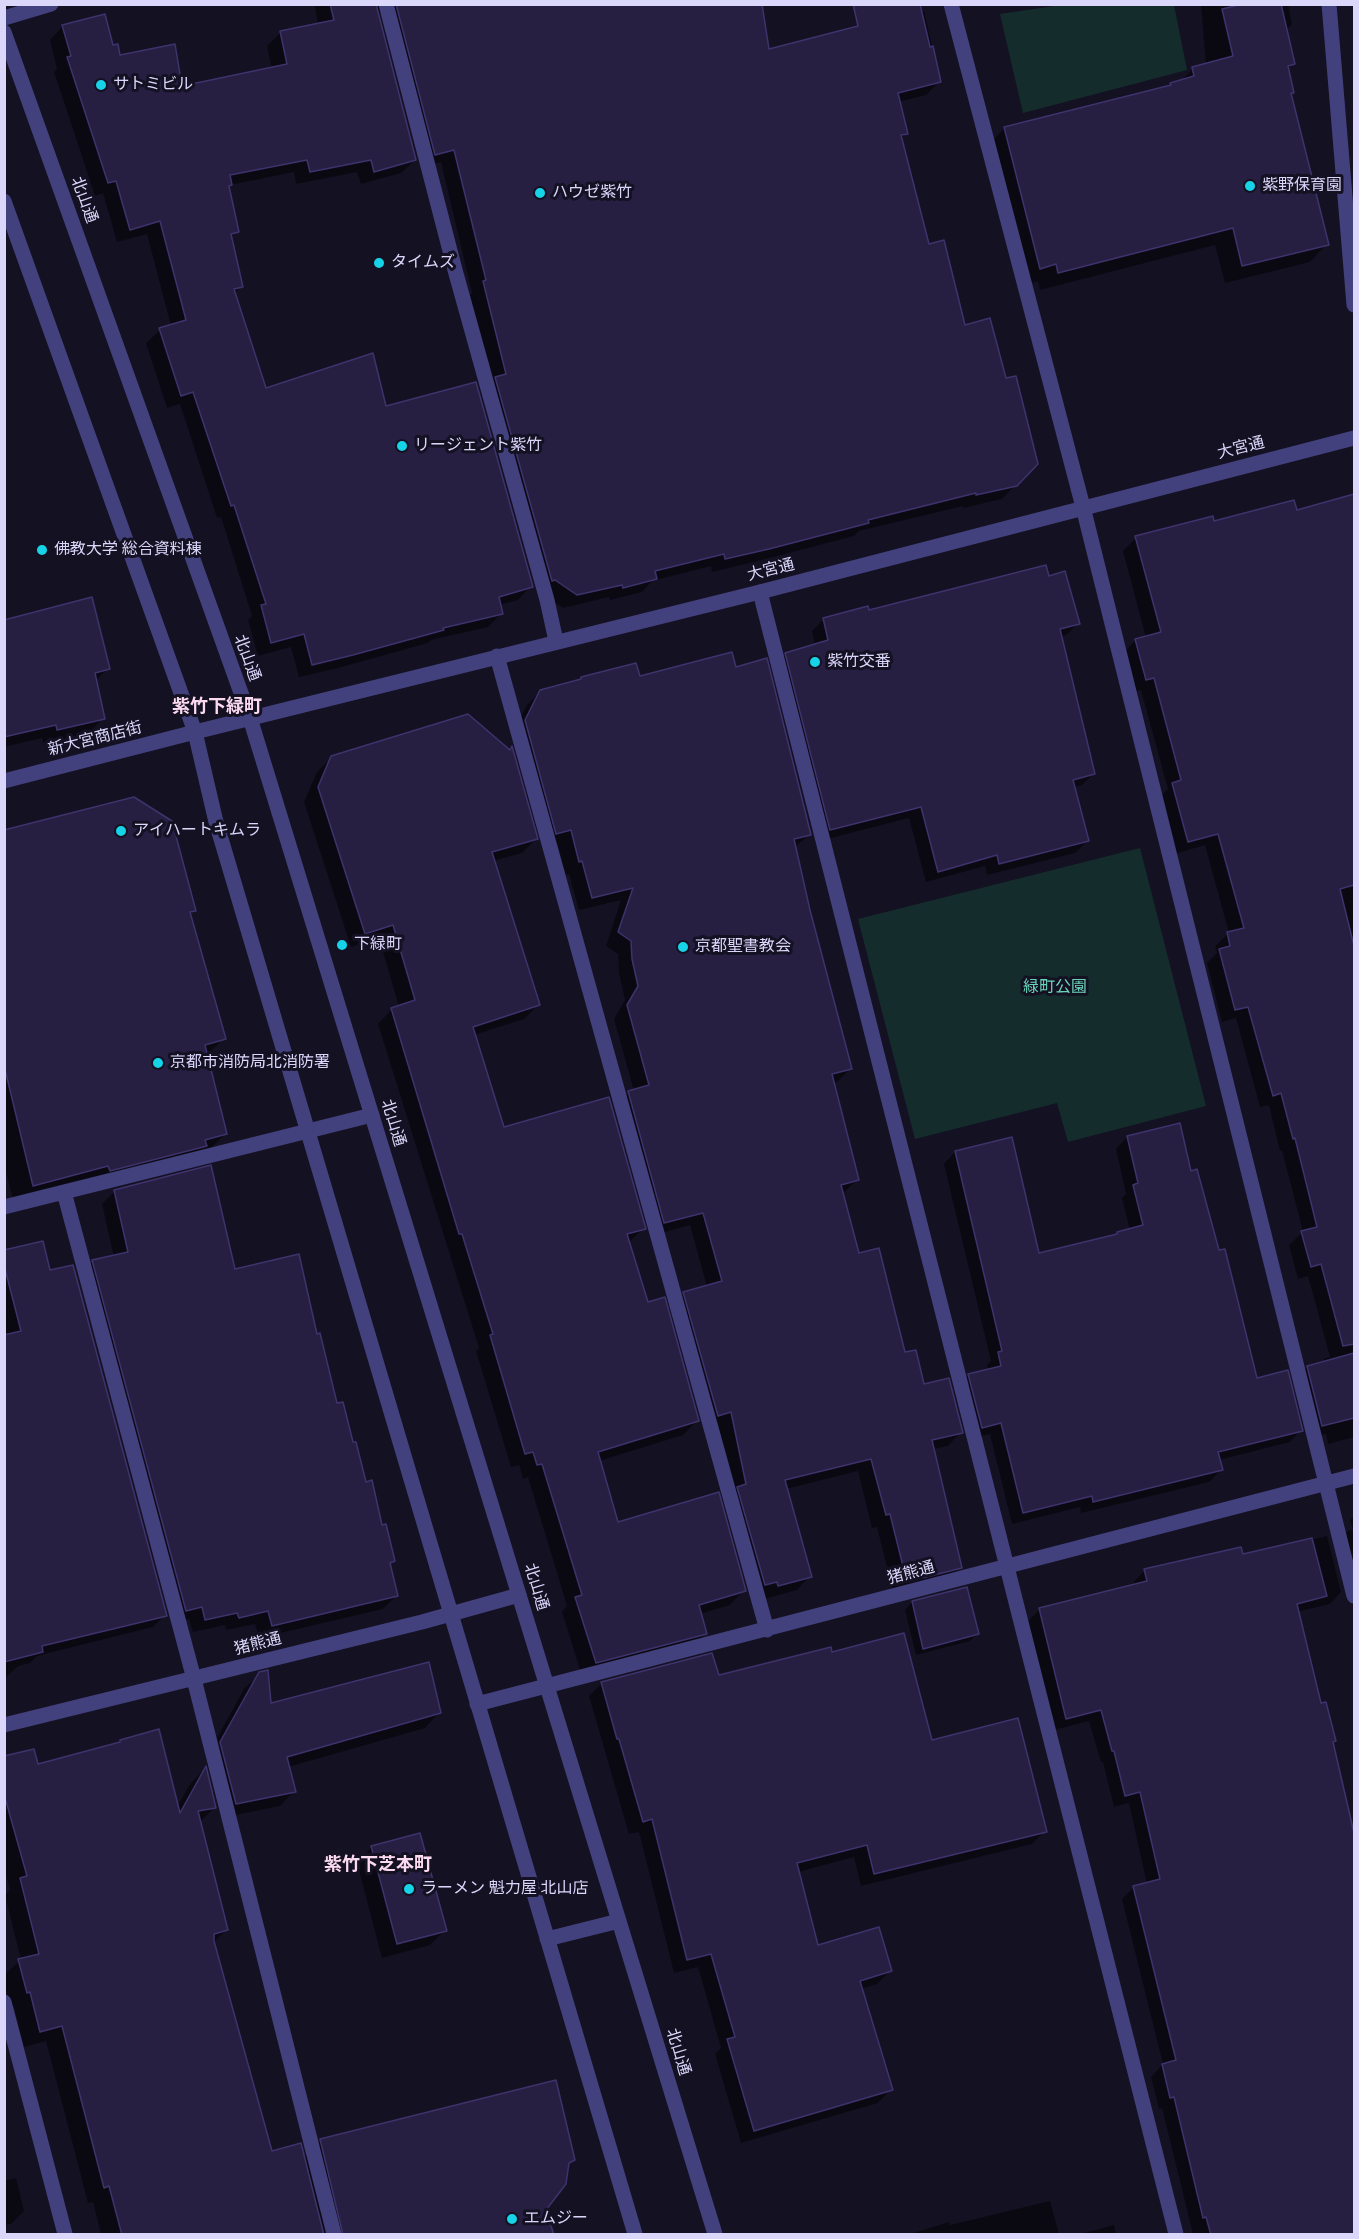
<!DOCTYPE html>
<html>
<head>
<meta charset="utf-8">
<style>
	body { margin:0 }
	#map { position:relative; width:1359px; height:2239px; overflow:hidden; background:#141123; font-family:"Fira Sans Condensed",sans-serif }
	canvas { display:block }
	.frame { position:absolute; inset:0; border:6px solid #dbd7fb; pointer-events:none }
</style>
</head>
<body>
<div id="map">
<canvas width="1359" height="2239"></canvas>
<div class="frame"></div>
</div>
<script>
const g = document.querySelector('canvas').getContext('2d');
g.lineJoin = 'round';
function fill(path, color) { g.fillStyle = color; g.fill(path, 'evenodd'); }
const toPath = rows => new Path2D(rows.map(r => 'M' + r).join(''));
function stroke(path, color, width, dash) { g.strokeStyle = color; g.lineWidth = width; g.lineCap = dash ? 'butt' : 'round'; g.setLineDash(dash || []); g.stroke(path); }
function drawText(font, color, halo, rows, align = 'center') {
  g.font = font + ' "Fira Sans Condensed","Noto Sans JP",sans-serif'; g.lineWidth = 6; g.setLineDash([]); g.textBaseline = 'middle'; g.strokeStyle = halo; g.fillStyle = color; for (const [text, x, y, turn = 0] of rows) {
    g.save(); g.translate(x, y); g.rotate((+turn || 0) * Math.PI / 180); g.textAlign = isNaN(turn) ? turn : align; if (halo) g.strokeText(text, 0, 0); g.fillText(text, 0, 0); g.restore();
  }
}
fill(toPath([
	[1061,5,1174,5,1187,70,1023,113,1000,14],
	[1140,848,1206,1106,1068,1142,1057,1103,915,1139,858,919]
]), '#142d2c');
fill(toPath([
	[317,4,761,4,768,50,924,11,940,81,926,95,898,102,906,133,901,139,928,245,964,326,1005,380,1037,463,1002,499,963,508,963,506,859,531,854,536,754,562,712,572,711,566,652,581,642,592,610,600,609,597,563,608,541,593,470,295,472,293,441,162,422,168,382,15,375,8,415,160,401,173,361,184,357,172,296,184,294,172,230,185,228,187,237,231,230,238,241,287,234,294,265,390,385,408,531,586,518,600,500,605,502,613,488,627,431,640,428,643,338,668,299,677,291,647,258,656,248,620,252,616,221,517,217,518,180,404,167,408,146,343,160,330,171,326,147,234,117,242,103,193,95,196,54,72,57,69,50,40,63,26,112,47,119,57,181,87,272,69,267,46,281,32,318,25,315,7],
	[1201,4,1288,4,1292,24,1286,30,1293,64,1287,70,1292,92,1290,94,1327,244,1310,262,1225,283,1215,245,1040,290,1038,281,1022,286,987,146,1004,129,1167,87,1171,84,1180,82,1193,69,1206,65],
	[1354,496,1354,1437,1328,1444,1326,1434,1309,1438,1295,1380,1307,1367,1320,1364,1325,1358,1330,1357,1308,1276,1298,1279,1289,1245,1303,1232,1282,1150,1280,1151,1269,1105,1260,1107,1236,1018,1222,1022,1207,963,1217,953,1215,946,1229,933,1205,845,1175,854,1160,797,1168,789,1141,690,1134,692,1123,653,1136,640,1146,638,1123,551,1136,538,1213,523,1296,511],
	[1048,577,1078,624,1066,635,1060,637,1093,774,1082,785,1073,788,1087,841,1075,853,987,875,985,866,926,882,909,818,819,841,774,666,786,654,815,645,812,631,824,619],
	[4,620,108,668,95,681,103,718,89,733,43,743,42,738,4,747],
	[735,669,810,834,794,848,851,1068,837,1082,833,1083,857,1180,842,1194,858,1255,904,1354,923,1386,961,1432,948,1446,933,1449,961,1567,947,1581,894,1595,877,1527,872,1528,858,1471,786,1489,810,1576,797,1590,765,1599,733,1493,718,1424,704,1428,671,1307,684,1293,707,1287,690,1225,651,1236,615,1106,629,1093,634,1091,614,1019,625,1000,619,973,618,954,606,946,621,900,579,910,569,874,566,875,557,843,543,847,512,734,527,705,541,691,578,681,581,678,638,678],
	[511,749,536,839,522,853,493,861,538,1005,524,1019,474,1035,503,1129,644,1228,628,1243,647,1304,697,1421,683,1435,599,1461,617,1524,744,1590,730,1605,700,1614,706,1634,691,1648,582,1676,562,1612,567,1606,528,1477,523,1479,519,1465,511,1467,476,1351,479,1348,378,1024,392,1009,399,1007,379,938,351,947,304,802,317,772,332,757,509,751],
	[4,831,195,910,190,915,224,1038,206,1056,226,1133,207,1152,14,1204,4,1163],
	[1127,1137,1190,1172,1256,1380,1301,1430,1290,1442,1219,1460,1221,1470,1209,1482,1081,1513,1080,1507,1012,1524,990,1434,970,1439,957,1387,969,1375,988,1371,987,1365,991,1361,944,1164,955,1152,1038,1255,1114,1236,1117,1233,1130,1230,1122,1198,1126,1194,1116,1149],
	[115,1191,234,1271,316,1335,336,1405,393,1561,389,1565,396,1596,383,1609,259,1638,255,1624,226,1630,225,1625,193,1632,189,1619,173,1623,80,1275,93,1262,114,1257,102,1204],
	[4,1252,49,1272,165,1615,153,1627,37,1656,30,1663,18,1666,4,1679],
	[1354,1516,1354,1599,1335,1544,1348,1531,1353,1530,1350,1520],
	[1327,1536,1341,1592,1330,1604,1297,1612,1320,1705,1335,1741,1332,1744,1353,1833,1354,1833,1354,2234,1193,2234,1162,2108,1159,2109,1151,2077,1163,2064,1122,1899,1134,1887,1147,1884,1129,1803,1114,1807,1103,1762,1101,1762,1089,1721,1054,1730,1028,1621,1040,1609,1134,1586,1134,1582,1145,1570,1242,1556],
	[966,1589,977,1634,970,1641,916,1655,905,1610,912,1602],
	[831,1654,931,1742,1045,1831,1032,1844,861,1886,854,1857,798,1872,816,1947,890,1971,877,1984,861,1989,891,2089,878,2103,741,2143,715,2054,721,2048,698,1967,674,1973,639,1832,629,1834,589,1696,602,1683,718,1677],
	[260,1674,270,1705,439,1713,425,1728,288,1767,294,1791,280,1806,221,1818,206,1758,244,1689],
	[120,1741,177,1807,190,1784,205,1769,215,1807,199,1823,227,1929,213,1943,271,2152,303,2158,321,2140,573,2160,567,2167,545,2209,552,2234,101,2234,93,2202,88,2203,46,2041,24,2047,14,2007,11,2008,4,1984,4,1975,21,1960,5,1895,10,1890,4,1868,4,1758,37,1766,116,1745],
	[419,1835,445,1930,430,1945,382,1958,357,1863,371,1848],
	[16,2178,24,2211,11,2224,4,2225,4,2181],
	[1050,2201,1059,2234,910,2234,949,2222,950,2225],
	[1114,2225,1116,2234,1080,2234]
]), '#0007');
const building = toPath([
	[330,4,376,4,416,160,374,172,371,160,310,172,307,160,230,175,232,185,229,186,239,232,231,234,243,287,234,289,266,388,373,353,386,406,476,382,533,587,499,597,503,614,443,628,444,630,353,655,312,665,304,634,271,643,261,605,266,604,234,505,231,506,193,392,181,396,159,328,186,320,160,221,130,230,116,181,108,183,67,57,71,56,62,25,105,14,113,45,118,44,120,55,175,44,182,86,287,64,280,31,334,20,330,4],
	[396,4,762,4,769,49,858,26,853,4,920,4,930,47,933,46,941,82,898,93,908,134,901,135,929,244,944,240,965,325,990,318,1006,378,1016,376,1038,464,1017,486,976,495,976,493,868,520,869,523,769,549,725,559,724,554,655,571,657,579,623,588,622,585,577,595,555,580,552,581,495,377,506,374,483,281,486,280,454,150,435,155,396,4],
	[1243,4,1281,4,1295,64,1288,66,1294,93,1291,93,1329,245,1242,266,1233,228,1058,273,1056,264,1040,269,1004,127,1171,85,1170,83,1194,76,1192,67,1233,56,1222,9,1243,4],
	[1354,494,1354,885,1340,889,1354,946,1354,1344,1343,1346,1321,1264,1311,1267,1301,1231,1317,1227,1295,1138,1293,1139,1281,1093,1273,1096,1248,1007,1235,1010,1219,949,1230,946,1227,932,1244,928,1218,834,1188,842,1172,783,1181,780,1154,678,1146,680,1135,639,1161,632,1135,536,1213,516,1214,521,1294,500,1297,510,1354,494],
	[1046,565,1049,576,1065,571,1080,624,1060,629,1095,774,1073,780,1089,841,999,864,997,855,938,872,921,807,830,830,785,653,828,640,823,618,868,606,869,610,1046,565],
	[92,597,110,669,95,673,105,719,57,730,56,725,4,737,4,620,92,597],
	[732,652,736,667,767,658,811,835,794,839,810,910,852,1069,832,1074,859,1180,841,1185,859,1253,879,1248,905,1352,916,1350,924,1384,949,1378,963,1433,932,1440,962,1568,907,1582,890,1514,886,1515,871,1459,785,1480,812,1577,778,1586,777,1582,765,1585,737,1487,746,1484,731,1412,718,1416,683,1292,722,1281,703,1213,664,1223,628,1091,649,1085,627,1005,638,986,632,959,631,941,618,932,633,888,592,898,582,861,579,862,571,830,556,834,525,720,540,690,581,679,581,677,636,663,640,676,732,652],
	[468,714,510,750,512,746,538,839,492,852,540,1005,473,1027,504,1127,609,1097,646,1229,627,1234,648,1302,665,1297,699,1421,598,1452,618,1522,719,1492,746,1591,699,1605,707,1634,596,1663,575,1597,582,1595,542,1464,537,1465,533,1452,525,1454,490,1335,493,1334,462,1234,459,1234,391,1008,415,1000,393,925,365,934,318,787,331,756,468,714],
	[134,797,172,821,196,911,190,912,226,1039,205,1045,227,1134,205,1140,207,1146,110,1171,108,1166,33,1186,4,1065,4,830,134,797],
	[1180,1123,1191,1171,1197,1169,1219,1250,1225,1249,1257,1378,1288,1370,1303,1431,1218,1452,1223,1470,1093,1502,1092,1496,1023,1513,1001,1423,982,1428,968,1374,1001,1366,998,1352,1002,1351,955,1151,1012,1137,1039,1253,1117,1234,1117,1232,1143,1225,1133,1185,1138,1183,1127,1136,1180,1123],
	[211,1165,235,1269,299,1254,317,1334,320,1333,337,1403,343,1402,353,1442,356,1442,366,1482,372,1480,382,1525,386,1524,395,1561,390,1563,398,1596,272,1626,268,1611,239,1618,237,1613,205,1620,202,1607,186,1611,92,1260,128,1252,114,1190,211,1165],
	[43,1241,50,1270,73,1265,167,1616,42,1646,43,1652,4,1662,4,1335,21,1331,4,1265,4,1250,43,1241],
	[1354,1353,1354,1418,1322,1426,1307,1366,1354,1353],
	[1312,1538,1327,1596,1297,1604,1321,1703,1326,1702,1336,1741,1333,1742,1354,1833,1354,2235,1211,2235,1206,2217,1203,2218,1174,2097,1170,2098,1162,2064,1176,2060,1133,1886,1160,1879,1140,1792,1125,1796,1114,1751,1112,1751,1101,1710,1066,1719,1039,1608,1147,1581,1144,1569,1241,1547,1243,1554,1312,1538],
	[967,1587,979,1634,923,1649,912,1601,967,1587],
	[904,1633,932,1740,1018,1718,1047,1832,874,1874,867,1845,797,1863,818,1945,879,1927,892,1971,860,1981,893,2090,754,2131,727,2039,735,2037,711,1954,687,1960,652,1819,643,1822,619,1739,617,1739,601,1682,712,1653,719,1675,831,1647,832,1652,904,1633],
	[429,1662,441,1713,287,1757,296,1792,236,1804,220,1742,259,1672,268,1670,271,1703,429,1662],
	[159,1729,180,1813,206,1766,216,1808,198,1811,228,1930,214,1934,214,1941,272,2151,301,2143,324,2235,122,2235,109,2186,104,2188,62,2026,40,2032,30,1992,27,1993,18,1959,39,1954,20,1878,27,1876,4,1794,4,1756,34,1749,38,1764,120,1742,120,1740,159,1729],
	[420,1833,447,1931,397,1944,371,1846,420,1833],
	[556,2080,575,2160,569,2163,566,2184,546,2210,554,2235,343,2235,320,2139,556,2080]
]);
fill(building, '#261f42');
stroke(building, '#3e336c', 1.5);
stroke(toPath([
	[386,4,455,270,547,600,556,641],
	[951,4,1083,507,1354,1596],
	[1329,4,1354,305],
	[4,18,51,4],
	[760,592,1176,2234],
	[497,656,767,1630],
	[4,781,195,732],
	[64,1192,194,1679,334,2234],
	[4,1207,372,1115],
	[477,1704,1354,1476],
	[4,1725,422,1622,519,1595],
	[4,2002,65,2234]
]), '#43417d', 15);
stroke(toPath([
	[4,32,250,718,715,2234],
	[4,201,195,732,216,822,635,2234],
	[195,732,760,592,1354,438],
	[547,1939,619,1921]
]), '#43417d', 15);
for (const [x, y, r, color] of [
	[101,85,6,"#17d3e7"],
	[1250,186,6,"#17d3e7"],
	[540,193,6,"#17d3e7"],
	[379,263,6,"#17d3e7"],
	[402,446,6,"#17d3e7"],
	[42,550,6,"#17d3e7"],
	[815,662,6,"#17d3e7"],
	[121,831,6,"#17d3e7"],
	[342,945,6,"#17d3e7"],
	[683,947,6,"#17d3e7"],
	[158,1063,6,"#17d3e7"],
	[409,1889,6,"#17d3e7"],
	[512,2219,6,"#17d3e7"]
]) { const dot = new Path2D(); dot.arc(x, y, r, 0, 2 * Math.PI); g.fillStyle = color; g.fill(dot); stroke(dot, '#141123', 2); }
drawText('16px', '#dbd7fb', '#141123', [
	["サトミビル",113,85],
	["紫野保育園",1262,186],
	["ハウゼ紫竹",552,193],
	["タイムズ",391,263],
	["リージェント紫竹",414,446],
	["佛教大学 総合資料棟",54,550],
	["紫竹交番",827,662],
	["アイハートキムラ",133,831],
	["下緑町",354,945],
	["京都聖書教会",695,947],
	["京都市消防局北消防署",170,1063],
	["ラーメン 魁力屋 北山店",421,1889],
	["エムジー",524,2219]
], 'left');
drawText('16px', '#dbd7fb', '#141123', [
	["北山通",84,200,70],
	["大宮通",1241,448,-14],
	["大宮通",771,570,-14],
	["北山通",247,658,70],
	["新大宮商店街",95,739,-14],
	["北山通",393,1123,73],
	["猪熊通",911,1573,-15],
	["北山通",536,1587,73],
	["猪熊通",258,1644,-14],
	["北山通",678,2052,73]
]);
drawText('16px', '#6ad4b9', '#141123', [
	["緑町公園",1055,988]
]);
drawText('bold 18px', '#fbd9ef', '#141123', [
	["紫竹下緑町",217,707],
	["紫竹下芝本町",378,1865]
]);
</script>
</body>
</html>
